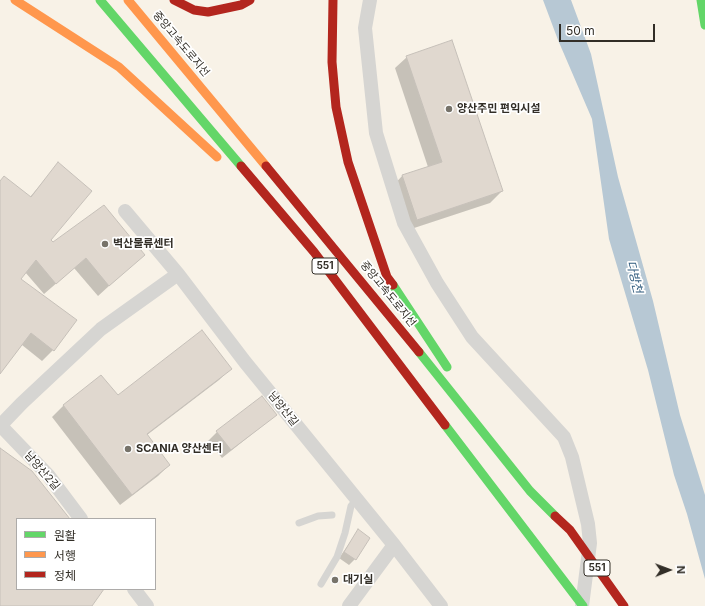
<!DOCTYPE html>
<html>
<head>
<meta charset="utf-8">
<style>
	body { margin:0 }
	#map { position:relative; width:705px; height:606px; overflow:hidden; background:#f8f2e7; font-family:Inter,"Noto Sans KR",sans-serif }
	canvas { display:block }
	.legend { position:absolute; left:16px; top:518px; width:140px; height:72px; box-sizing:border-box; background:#fff; border:1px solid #adaba9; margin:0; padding:5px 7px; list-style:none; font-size:12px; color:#322e27 }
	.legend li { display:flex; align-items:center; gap:8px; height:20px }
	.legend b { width:20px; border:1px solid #adaba9 }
	.north { position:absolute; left:649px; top:550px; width:40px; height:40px; -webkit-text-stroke:3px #fff; paint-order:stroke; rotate:89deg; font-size:11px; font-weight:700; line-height:16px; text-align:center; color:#322e27 }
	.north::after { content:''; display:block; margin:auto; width:14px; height:18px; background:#322e27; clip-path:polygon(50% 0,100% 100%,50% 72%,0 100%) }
	.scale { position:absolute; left:559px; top:24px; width:96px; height:18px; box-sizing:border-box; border:2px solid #322e27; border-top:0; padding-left:5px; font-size:12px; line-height:14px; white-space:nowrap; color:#322e27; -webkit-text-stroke:3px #fff; paint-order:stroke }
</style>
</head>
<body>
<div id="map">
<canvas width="705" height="606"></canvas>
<ul class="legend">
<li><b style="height:5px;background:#63d668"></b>원활</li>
<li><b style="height:5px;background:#ff974d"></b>서행</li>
<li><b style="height:5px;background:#b3261e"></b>정체</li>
</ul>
<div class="north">N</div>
<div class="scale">50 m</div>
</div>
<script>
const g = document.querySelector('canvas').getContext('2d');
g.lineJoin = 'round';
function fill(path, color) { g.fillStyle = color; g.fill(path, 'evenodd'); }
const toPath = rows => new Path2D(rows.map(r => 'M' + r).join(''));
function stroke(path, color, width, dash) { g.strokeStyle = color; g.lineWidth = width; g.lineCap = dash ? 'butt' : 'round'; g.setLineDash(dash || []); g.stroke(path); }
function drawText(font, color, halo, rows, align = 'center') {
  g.font = font + ' Inter,"Noto Sans KR",sans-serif'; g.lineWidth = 3.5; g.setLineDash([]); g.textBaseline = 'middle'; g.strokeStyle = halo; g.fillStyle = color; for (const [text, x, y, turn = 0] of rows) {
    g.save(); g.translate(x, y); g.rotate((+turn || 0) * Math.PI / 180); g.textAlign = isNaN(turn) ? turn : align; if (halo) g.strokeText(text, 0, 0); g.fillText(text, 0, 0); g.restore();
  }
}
fill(toPath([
	[543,0,571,0,591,54,618,177,653,301,680,415,705,495,705,579,687,514,674,475,648,370,609,239,592,119,558,40]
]), '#b7c8d4');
fill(toPath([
	[407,57,502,191,490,203,405,231,391,188,402,176,428,167,395,68],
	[58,164,50,240,52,243,143,255,98,296,74,268,44,294,25,272,20,279,76,320,53,350,42,361,22,345,0,373,0,182,30,197],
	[230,369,219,380,147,435,169,465,158,476,120,505,52,417,64,405,117,397],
	[276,415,222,458,208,441,217,432],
	[358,531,355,559,349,565,339,558]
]), '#0003');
const building = toPath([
	[452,40,503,191,417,220,402,175,442,162,406,56,452,40],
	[58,162,92,191,51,240,53,242,104,205,145,255,109,286,86,258,56,284,36,260,21,279,77,320,54,351,31,333,0,374,0,181,4,176,31,197,58,162],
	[202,330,232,369,147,434,170,465,132,495,63,405,101,375,118,395,202,330],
	[262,396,277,415,231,450,216,431,262,396],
	[0,448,32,471,70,519,17,519,17,589,104,589,92,606,0,606,0,448],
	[358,529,370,538,356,560,344,552,358,529]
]);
fill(building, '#e0d8cf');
stroke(building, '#c6c0b9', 1);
stroke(toPath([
	[299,523,318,516,332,515],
	[321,584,337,557,345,533,351,506,357,499]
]), '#d6d5d2', 7);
stroke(toPath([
	[370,0,365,28,376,133,404,223,437,283,472,337,564,437,572,457,588,524,590,543,582,606],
	[125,211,178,274,245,362,394,545,441,606],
	[0,425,48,475,81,519],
	[0,426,22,403,101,329,178,274],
	[134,589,147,606],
	[349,606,394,545]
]), '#d6d5d2', 14);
stroke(toPath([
	[100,0,241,166],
	[701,0,705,25],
	[393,285,447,367],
	[419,352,530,491,555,516],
	[445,425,583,606]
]), '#63d668', 9);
stroke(toPath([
	[15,0,119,67,217,157],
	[128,0,266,166]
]), '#ff974d', 9);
stroke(toPath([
	[174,0,194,10,208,12,241,5,250,0],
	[333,0,332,62,336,107,348,162,387,277,393,285],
	[241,166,314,252,445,425],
	[266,166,419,352],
	[555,516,570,530,624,606]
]), '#b3261e', 9);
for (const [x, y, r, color] of [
	[449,109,4,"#77736a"],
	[105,244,4,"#77736a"],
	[128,449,4,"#77736a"],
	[335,580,4,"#77736a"]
]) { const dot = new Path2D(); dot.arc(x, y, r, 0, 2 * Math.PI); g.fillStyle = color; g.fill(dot); stroke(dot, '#fff', 1.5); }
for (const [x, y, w] of [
	[325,266,26],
	[597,568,26]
]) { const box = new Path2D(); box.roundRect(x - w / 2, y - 8, w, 16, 3); g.fillStyle = '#fff'; g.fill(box); stroke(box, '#322e27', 1); }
drawText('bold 10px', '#322e27', null, [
	["551",325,266],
	["551",597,568]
]);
drawText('11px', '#322e27', '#fff', [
	["중앙고속도로지선",181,44,50],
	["중앙고속도로지선",388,294,51],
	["남양산길",283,409,51],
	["남양산2길",42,471,49]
]);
drawText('bold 11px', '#322e27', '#fff', [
	["양산주민 편익시설",457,109],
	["벽산물류센터",113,244],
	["SCANIA 양산센터",136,449],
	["대기실",343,580]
], 'left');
drawText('italic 12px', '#2f5b7d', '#fff', [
	["다방천",634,277,76]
]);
</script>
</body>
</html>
